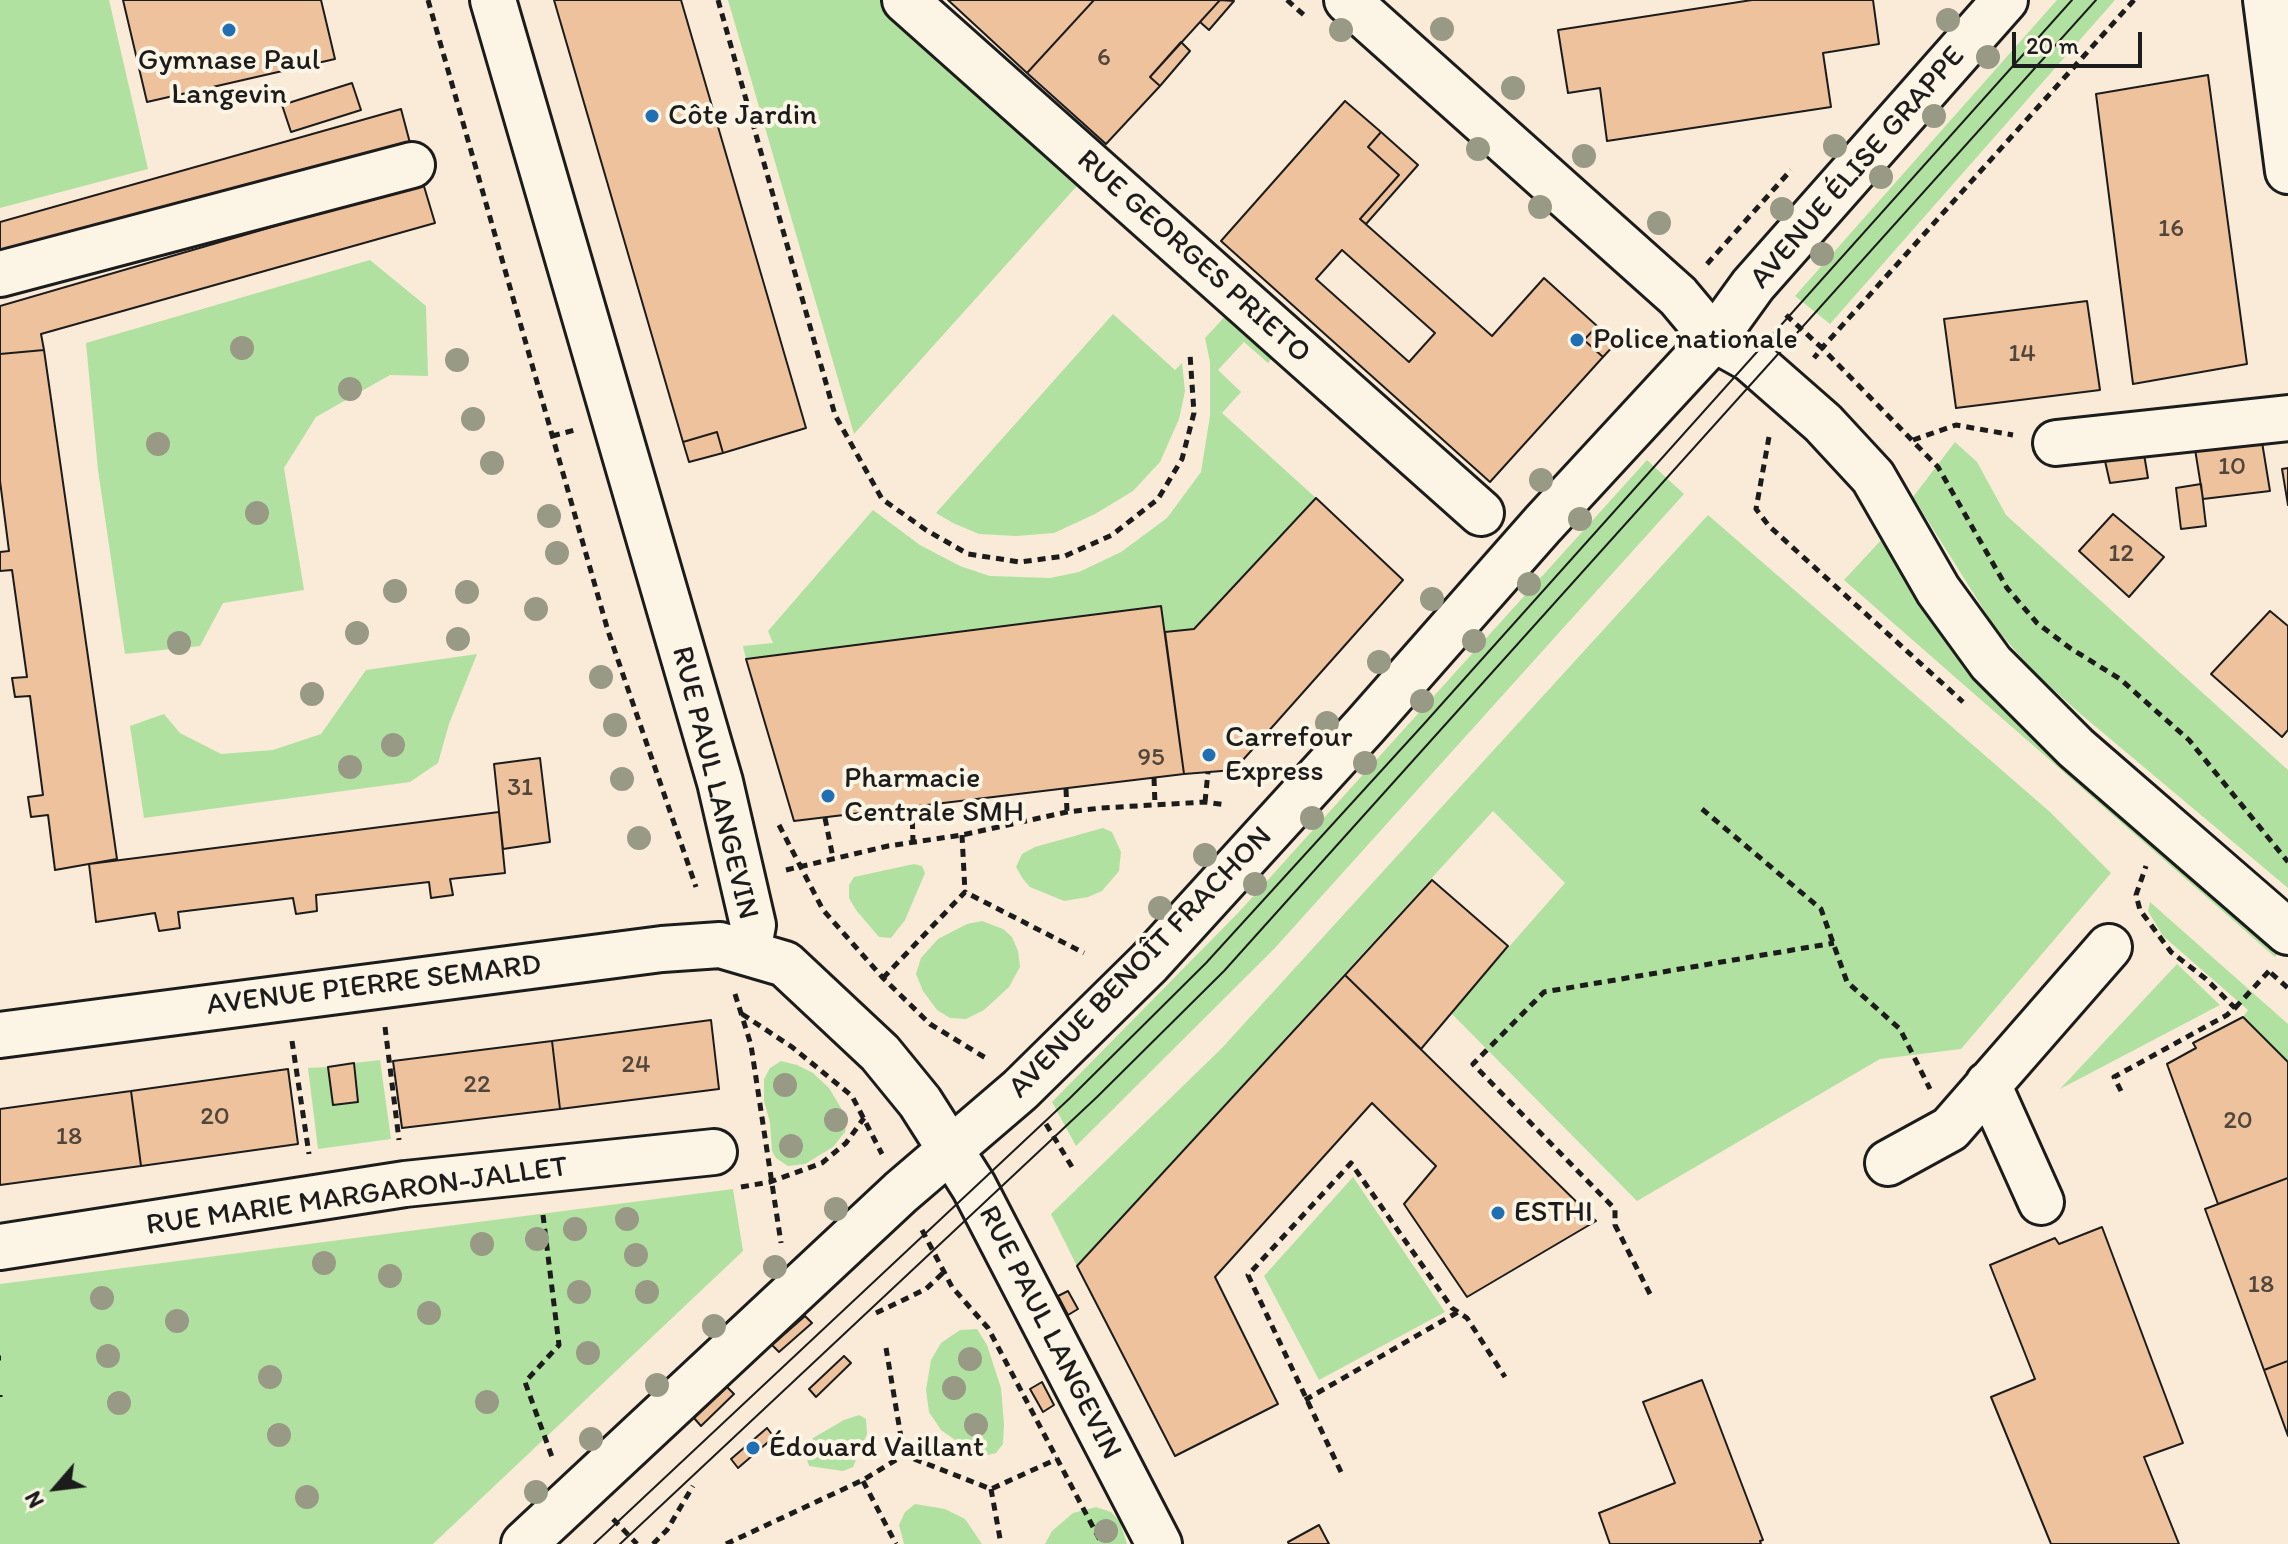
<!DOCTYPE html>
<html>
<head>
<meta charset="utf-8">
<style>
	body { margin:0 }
	#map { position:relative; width:2288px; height:1544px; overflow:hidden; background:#f9ebd7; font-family:Itim,sans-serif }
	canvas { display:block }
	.north { position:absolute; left:16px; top:1448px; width:80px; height:80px; -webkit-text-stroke:6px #fcf5e5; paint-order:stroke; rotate:242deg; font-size:22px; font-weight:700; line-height:32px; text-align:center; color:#1c1c1c }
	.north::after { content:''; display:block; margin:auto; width:28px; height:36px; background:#1c1c1c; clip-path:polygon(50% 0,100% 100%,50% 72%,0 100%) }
	.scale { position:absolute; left:2012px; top:32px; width:130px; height:36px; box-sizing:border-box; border:4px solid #1c1c1c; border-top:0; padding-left:10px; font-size:24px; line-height:28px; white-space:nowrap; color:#1c1c1c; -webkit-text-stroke:6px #fcf5e5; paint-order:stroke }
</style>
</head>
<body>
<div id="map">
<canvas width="2288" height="1544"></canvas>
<div class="north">N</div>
<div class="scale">20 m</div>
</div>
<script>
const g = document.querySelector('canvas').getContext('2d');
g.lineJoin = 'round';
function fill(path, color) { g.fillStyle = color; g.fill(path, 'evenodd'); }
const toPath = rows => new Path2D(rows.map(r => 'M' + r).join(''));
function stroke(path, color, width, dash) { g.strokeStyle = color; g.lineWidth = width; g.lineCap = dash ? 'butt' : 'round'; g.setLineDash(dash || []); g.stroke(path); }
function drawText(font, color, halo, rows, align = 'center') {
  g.font = font + ' Itim,sans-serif'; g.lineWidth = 8; g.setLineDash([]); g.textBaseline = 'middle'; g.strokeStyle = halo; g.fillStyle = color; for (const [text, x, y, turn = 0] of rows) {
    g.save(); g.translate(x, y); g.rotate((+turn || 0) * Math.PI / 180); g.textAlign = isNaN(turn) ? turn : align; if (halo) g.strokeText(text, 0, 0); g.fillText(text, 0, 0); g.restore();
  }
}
fill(toPath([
	[0,0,109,0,148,169,0,208],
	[728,0,888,0,1085,177,854,434],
	[2057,0,2115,0,1830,324,1795,296],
	[370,260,426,306,428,376,390,375,316,417,284,468,304,590,223,603,200,646,125,654,98,470,86,343],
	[1232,309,1279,350,1268,363,1244,342,1218,370,1241,392,1222,413,1316,498,1194,629,1165,632,1160,606,746,659,743,646,773,643,768,631,873,510,920,545,960,566,990,576,1050,578,1079,572,1121,552,1167,518,1201,472,1210,416,1210,362,1205,338],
	[1113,314,1175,370,1182,363,1185,391,1179,419,1160,462,1133,491,1095,514,1054,533,1016,536,979,534,953,523,936,513],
	[1955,442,1977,462,2006,515,2288,770,2288,888,2077,711,2032,670,1994,626,1913,497],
	[1647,460,1684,494,1274,949,1076,1146,1052,1102,1238,913],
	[1708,515,2050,812,2111,873,1961,1049,1880,1059,1637,1201,1451,1013,1565,883,1493,811,1077,1266,1051,1214,1221,1049],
	[1883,538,1928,613,1947,641,1970,666,2285,943,2275,957,1844,580],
	[477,654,449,724,438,763,410,782,144,818,130,726,164,714,180,733,221,754,273,750,321,734,366,670],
	[1103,828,1112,832,1121,852,1119,871,1102,891,1088,897,1064,901,1030,887,1023,879,1016,867,1022,854,1035,847],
	[914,864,922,866,925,873,905,920,891,938,879,937,856,910,849,898,849,885,854,877],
	[2150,902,2288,1024,2288,1062,2243,1017,2248,1010,2163,936,2148,911],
	[982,921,1003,929,1012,937,1018,951,1020,967,1009,987,984,1010,966,1019,950,1018,937,1010,923,991,916,974,921,958,938,939,967,924],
	[2177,964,2220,1005,2060,1089],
	[380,1060,391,1139,318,1149,308,1068,328,1067,333,1105,358,1102,354,1063],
	[781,1061,797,1065,813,1073,829,1088,847,1118,845,1132,833,1147,805,1164,788,1166,776,1158,772,1151,770,1122,764,1101,764,1079,770,1068],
	[1353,1177,1445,1312,1319,1380,1264,1276],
	[733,1189,743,1251,433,1544,0,1544,0,1284],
	[977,1329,987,1345,1001,1388,1004,1424,1003,1444,996,1453,984,1456,972,1452,941,1430,929,1412,926,1390,931,1360,941,1343,960,1330],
	[859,1415,866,1419,867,1434,853,1467,843,1471,809,1466,804,1450,813,1438,844,1420],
	[915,1504,945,1509,965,1519,982,1544,904,1544,899,1525,905,1512],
	[1096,1507,1111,1512,1120,1522,1127,1544,1045,1544,1052,1531,1073,1513]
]), '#b1e1a0');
const building = toPath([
	[123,0,321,0,335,59,147,102,123,0],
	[554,0,681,0,806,428,723,453,717,432,683,442,554,0],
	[948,0,1094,0,1027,73,948,0],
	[1094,0,1220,0,1150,77,1160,86,1106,144,1027,73,1094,0],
	[1220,0,1234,1,1209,30,1200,22,1220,0],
	[1752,0,1873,0,1879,44,1823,53,1831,107,1607,141,1600,88,1568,93,1558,30,1752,0],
	[1181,42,1190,51,1160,86,1150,77,1181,42],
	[2208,75,2247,364,2133,384,2096,94,2208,75],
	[352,83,361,110,291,132,282,105,352,83],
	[1345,101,1381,132,1368,147,1399,175,1360,219,1492,336,1544,278,1597,326,1584,340,1603,357,1490,482,1221,241,1345,101],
	[1342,250,1435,333,1409,362,1316,279,1342,250],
	[401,109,410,143,0,259,0,222,401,109],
	[1381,132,1418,165,1366,224,1360,219,1399,175,1368,147,1381,132],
	[423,183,435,223,41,334,44,350,0,354,0,306,423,183],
	[2087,301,2100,390,1956,408,1944,319,2087,301],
	[1597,326,1616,343,1603,357,1584,340,1597,326],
	[44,350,117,859,55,870,48,815,31,817,28,797,43,795,30,696,15,697,12,678,27,677,12,570,0,571,0,552,9,551,0,481,0,354,44,350],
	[717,432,723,453,689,462,683,442,717,432],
	[2262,442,2270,491,2203,499,2195,449,2262,442],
	[2144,454,2148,478,2110,483,2105,461,2144,454],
	[2288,468,2288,505,2282,469,2288,468],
	[2201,484,2206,526,2181,529,2176,488,2201,484],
	[1316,498,1403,580,1234,770,1184,774,1165,632,1194,629,1316,498],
	[2113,514,2164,557,2129,597,2079,551,2113,514],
	[1161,606,1184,774,794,821,746,659,1161,606],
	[2270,611,2288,626,2288,730,2282,737,2211,674,2270,611],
	[540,758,550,842,503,849,494,764,540,758],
	[499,812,505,873,450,879,453,895,431,898,429,882,316,895,317,911,296,914,293,898,178,912,180,928,159,931,155,913,96,922,89,864,499,812],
	[1432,880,1508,946,1421,1049,1345,975,1432,880],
	[1345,975,1596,1221,1467,1297,1404,1204,1436,1166,1372,1103,1215,1277,1278,1404,1175,1456,1077,1266,1345,975],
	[2243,1017,2288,1062,2288,1178,2218,1204,2167,1064,2196,1048,2193,1043,2243,1017],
	[711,1020,719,1089,560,1109,552,1041,711,1020],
	[552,1041,560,1109,402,1128,393,1061,552,1041],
	[354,1063,358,1102,333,1105,328,1067,354,1063],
	[288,1069,298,1144,141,1166,131,1091,288,1069],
	[131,1091,141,1166,0,1185,0,1109,131,1091],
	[2288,1178,2288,1361,2264,1370,2205,1209,2288,1178],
	[2102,1227,2183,1443,2144,1457,2179,1544,2051,1544,1991,1397,2035,1379,1990,1265,2055,1238,2059,1244,2102,1227],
	[1068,1291,1078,1309,1068,1315,1058,1296,1068,1291],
	[805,1316,812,1323,779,1352,772,1345,805,1316],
	[844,1356,851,1363,816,1397,809,1389,844,1356],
	[2288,1361,2288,1436,2264,1370,2288,1361],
	[1702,1380,1763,1540,1760,1541,1761,1544,1610,1544,1599,1513,1675,1483,1643,1402,1702,1380],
	[1042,1382,1054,1405,1043,1412,1030,1389,1042,1382],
	[727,1387,734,1394,701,1426,694,1418,727,1387],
	[767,1428,774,1437,738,1468,731,1459,767,1428],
	[1319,1525,1329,1544,1289,1544,1288,1542,1319,1525]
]);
fill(building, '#eec29d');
stroke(building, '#1c1c1c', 2);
const minor = toPath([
	[493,0,720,782,753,925,748,952],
	[905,0,1481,513],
	[2266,0,2288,171],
	[0,274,412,165],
	[2056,443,2288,418],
	[0,1035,662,949,720,945,785,964,880,1053,920,1102,974,1187,1159,1544],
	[1988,1084,2041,1202],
	[1888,1163,1950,1129,2109,947],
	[0,1247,405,1184,714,1152],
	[524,1544,901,1192,1020,1090,1149,963,1365,726,1543,524,1714,339,1753,285,2005,0]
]);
const major = toPath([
	[1347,0,1678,296,1714,339,1750,359,1823,423,1873,477,1938,590,1991,663,2076,748,2288,932]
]);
stroke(minor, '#1c1c1c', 50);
stroke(major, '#1c1c1c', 50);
stroke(toPath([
	[428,0,608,631,696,887],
	[718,0,835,415,882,499,926,530,968,554,1020,562,1065,556,1112,535,1158,499,1182,459,1194,413,1190,354],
	[1287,0,1304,15],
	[2134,0,1822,348,1938,467,2007,588,2037,623,2070,648,2120,679,2189,740,2288,862],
	[1707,264,1791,170],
	[1786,315,1822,348,1814,358],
	[552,436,575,430],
	[1769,437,1756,509,1769,526,1963,702],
	[1913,440,1956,425,2013,435],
	[1154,778,1155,805],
	[1066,789,1067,812],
	[1205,802,1208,772],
	[912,807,913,842],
	[1702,809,1821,909,1847,982,1900,1029,1930,1089],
	[825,818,833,858],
	[779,825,823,910,883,978,930,1024,989,1060],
	[962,835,965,892],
	[786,870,888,846,962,835,1067,812,1101,808,1205,802,1227,805],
	[2271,973,2288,988],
	[883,978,965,892,1084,953],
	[735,994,751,1045,781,1243],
	[2235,1008,2269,971],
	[742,1014,792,1047,852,1096,882,1154],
	[385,1027,399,1140],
	[292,1041,309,1154],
	[2121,1091,2114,1077,2227,1015,2235,1008,2206,979,2171,952,2140,910,2136,895,2146,866],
	[1046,1124,1072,1167],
	[741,1187,770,1182,822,1163,846,1143,864,1118],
	[543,1215,559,1345,525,1382,552,1457],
	[922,1230,952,1287,988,1328,1102,1544],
	[1650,1294,1615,1225,1615,1209,1473,1064,1544,992,1834,943],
	[876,1313,926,1289,944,1272],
	[886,1348,904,1455],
	[0,1358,1,1358],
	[0,1395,0,1397],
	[1305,1400,1458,1312],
	[1341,1472,1248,1275,1351,1163,1452,1308,1467,1318,1505,1377],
	[863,1481,896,1544],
	[991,1489,1001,1544],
	[613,1519,637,1544],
	[653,1544,667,1530,693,1486],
	[726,1544,863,1480,904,1455,991,1489,1057,1459]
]), '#1c1c1c', 5, [8, 6]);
stroke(minor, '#fcf5e5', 44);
stroke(major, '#fcf5e5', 44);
stroke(toPath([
	[594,1544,1070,1098,1206,963,1423,725,2072,0],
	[620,1544,1097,1097,1224,971,2096,0]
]), '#1c1c1c', 2);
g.fillStyle = '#989a86';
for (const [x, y] of [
	[1948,20],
	[1442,29],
	[1341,30],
	[1988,57],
	[1513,88],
	[1934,116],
	[1835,146],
	[1478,149],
	[1584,156],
	[1881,177],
	[1540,207],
	[1782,209],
	[1659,223],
	[1822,254],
	[242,348],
	[457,360],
	[350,389],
	[473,419],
	[158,444],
	[492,463],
	[1541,480],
	[257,513],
	[549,516],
	[1580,519],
	[557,553],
	[1529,584],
	[395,591],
	[467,592],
	[1432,599],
	[536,609],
	[357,633],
	[458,639],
	[1474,641],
	[179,643],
	[1379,662],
	[601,677],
	[312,694],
	[1422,701],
	[1327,723],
	[615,725],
	[393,745],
	[1365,763],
	[350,767],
	[622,779],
	[1312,818],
	[639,838],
	[1205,855],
	[1255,884],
	[1160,908],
	[785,1085],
	[836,1120],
	[791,1146],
	[836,1209],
	[627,1219],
	[575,1229],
	[537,1239],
	[482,1244],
	[636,1255],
	[324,1263],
	[775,1267],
	[390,1276],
	[579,1292],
	[647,1292],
	[102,1298],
	[429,1313],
	[177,1321],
	[714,1326],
	[588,1353],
	[108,1356],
	[970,1359],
	[270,1377],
	[657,1385],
	[954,1388],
	[487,1402],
	[119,1403],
	[976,1425],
	[279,1435],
	[591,1439],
	[536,1492],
	[307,1497],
	[1106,1531]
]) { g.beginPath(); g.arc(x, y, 12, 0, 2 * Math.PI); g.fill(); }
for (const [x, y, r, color] of [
	[229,30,8,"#1f6fb2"],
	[652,116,8,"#1f6fb2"],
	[1577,340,8,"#1f6fb2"],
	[1209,755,8,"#1f6fb2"],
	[828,796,8,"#1f6fb2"],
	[1498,1213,8,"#1f6fb2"],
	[753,1448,8,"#1f6fb2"]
]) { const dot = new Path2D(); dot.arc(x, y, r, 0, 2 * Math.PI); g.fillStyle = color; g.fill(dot); stroke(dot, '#fcf5e5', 3); }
drawText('26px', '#50463c', null, [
	["6",1104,58],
	["16",2171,229],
	["14",2022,354],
	["10",2232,467],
	["12",2121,554],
	["95",1151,758],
	["31",520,788],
	["24",636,1065],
	["22",477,1085],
	["20",215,1117],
	["20",2238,1121],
	["18",69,1137],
	["18",2261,1285]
]);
drawText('30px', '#1c1c1c', '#fcf5e5', [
	["Gymnase Paul",229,61,"center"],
	["Langevin",229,95,"center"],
	["Côte Jardin",668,116],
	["Police nationale",1593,340],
	["Carrefour",1225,738],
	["Express",1225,772],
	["Pharmacie",844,779],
	["Centrale SMH",844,813],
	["ESTHI",1514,1213],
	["Édouard Vaillant",769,1448]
], 'left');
drawText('30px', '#1c1c1c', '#fcf5e5', [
	["AVENUE ÉLISE GRAPPE",1858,168,-49],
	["RUE GEORGES PRIETO",1193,257,42],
	["RUE PAUL LANGEVIN",714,783,76],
	["AVENUE BENOÎT FRACHON",1141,963,-46],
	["AVENUE PIERRE SEMARD",374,986,-7],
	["RUE MARIE MARGARON-JALLET",357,1197,-8],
	["RUE PAUL LANGEVIN",1049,1333,63]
]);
</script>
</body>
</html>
